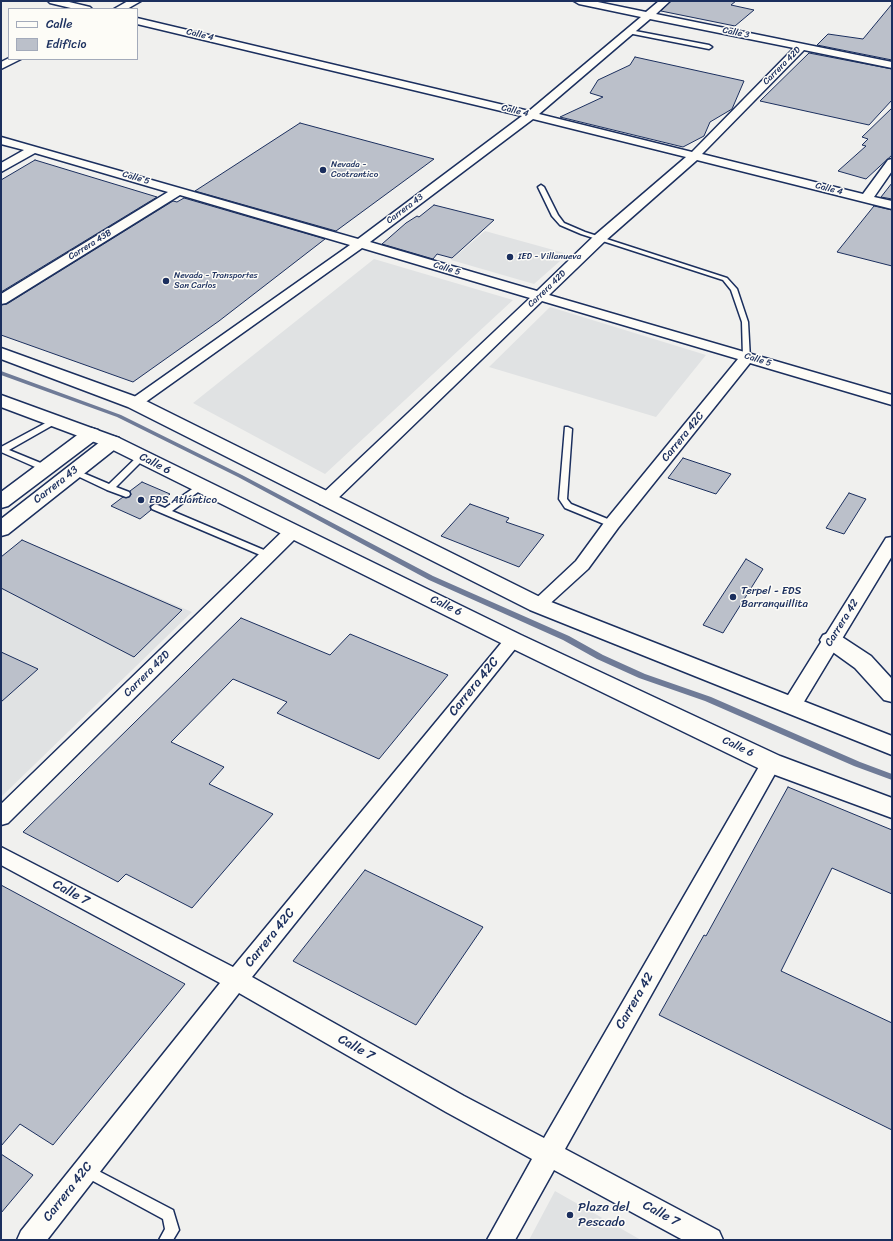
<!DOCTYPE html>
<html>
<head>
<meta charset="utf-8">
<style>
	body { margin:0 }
	#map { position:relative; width:893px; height:1241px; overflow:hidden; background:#f0f0ee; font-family:Sriracha,sans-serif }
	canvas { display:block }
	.frame { position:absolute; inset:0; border:2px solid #1b2f5e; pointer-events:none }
	.legend { position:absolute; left:8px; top:8px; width:130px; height:52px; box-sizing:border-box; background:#fdfcf7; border:1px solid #a3aaba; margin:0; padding:5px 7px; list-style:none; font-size:12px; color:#1b2f5e }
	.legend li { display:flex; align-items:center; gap:8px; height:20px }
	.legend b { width:20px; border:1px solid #a3aaba }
</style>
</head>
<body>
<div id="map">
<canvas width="893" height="1241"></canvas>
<div class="frame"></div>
<ul class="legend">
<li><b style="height:5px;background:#fdfcf7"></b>Calle</li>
<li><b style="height:11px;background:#bbc0ca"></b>Edificio</li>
</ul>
</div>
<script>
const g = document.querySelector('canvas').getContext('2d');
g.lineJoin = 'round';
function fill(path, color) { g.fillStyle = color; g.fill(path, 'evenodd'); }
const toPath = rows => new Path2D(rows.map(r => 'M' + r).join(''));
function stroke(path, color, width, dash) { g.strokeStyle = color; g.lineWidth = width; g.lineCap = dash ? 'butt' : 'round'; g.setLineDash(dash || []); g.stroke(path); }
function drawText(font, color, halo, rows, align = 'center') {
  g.font = font + ' Sriracha,sans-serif'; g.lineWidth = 3; g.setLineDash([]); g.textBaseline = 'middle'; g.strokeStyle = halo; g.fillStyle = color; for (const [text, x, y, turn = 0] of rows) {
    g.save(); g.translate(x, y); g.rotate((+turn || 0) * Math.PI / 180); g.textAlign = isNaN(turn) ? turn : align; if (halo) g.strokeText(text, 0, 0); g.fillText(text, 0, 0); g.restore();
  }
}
fill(toPath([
	[485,231,568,254,534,284,451,260],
	[374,259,513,300,325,474,193,403],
	[550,307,706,355,656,417,489,367],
	[22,540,192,612,1,797,1,556],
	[555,1191,641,1240,529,1240]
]), '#e0e2e3');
fill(toPath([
	[1,371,121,415,242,475,433,576,569,636,603,655,645,674,711,697,860,762,892,774,892,780,854,766,705,701,639,678,597,659,563,640,429,580,238,477,117,417,1,375,1,371]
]), '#6f7b97');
const building = toPath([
	[671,1,736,1,731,5,754,10,735,26,661,11,671,1],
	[892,4,892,60,817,45,828,34,863,39,892,4],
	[809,53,892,69,892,100,869,125,760,101,809,53],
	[635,57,744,81,732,109,710,122,704,136,683,147,560,117,603,97,590,93,598,80,630,65,635,57],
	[892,108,892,155,866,179,838,171,866,146,862,145,868,139,862,137,892,108],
	[300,123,434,159,336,231,195,191,300,123],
	[35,160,157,197,1,292,1,180,35,160],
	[892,183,892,199,881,197,892,183],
	[184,198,325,239,219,321,133,382,1,335,1,305,7,304,173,201,177,202,184,198],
	[434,205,494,220,452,258,437,254,433,259,382,244,406,223,417,216,419,217,434,205],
	[874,206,892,210,892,266,837,252,874,206],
	[683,458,731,474,716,494,668,478,683,458],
	[142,482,170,494,158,504,154,503,150,506,151,510,140,519,111,506,123,497,129,497,131,495,130,491,142,482],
	[849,493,866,499,844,534,826,528,849,493],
	[470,504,509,518,506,522,544,535,519,567,441,536,470,504],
	[22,540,182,610,134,657,1,588,1,557,22,540],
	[746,559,763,569,723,633,703,625,746,559],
	[241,618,330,655,350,634,448,675,379,759,277,713,287,702,233,679,171,742,224,767,209,784,273,814,192,908,126,874,118,882,23,832,241,618],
	[1,652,38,669,1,702,1,652],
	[788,787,892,830,892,894,832,868,781,971,892,1023,892,1130,659,1015,704,935,706,936,788,787],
	[365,870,483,927,416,1025,293,961,365,870],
	[1,885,185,984,53,1145,20,1124,1,1146,1,885],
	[1,1154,33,1175,1,1213,1,1154]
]);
fill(building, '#bbc0ca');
stroke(building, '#1b2f5e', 1);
const lane = toPath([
	[630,30,709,45,712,47,709,49,628,33,627,32,630,30],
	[541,185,544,187,558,215,564,223,585,232,727,278,737,289,748,322,750,359,747,359,743,357,742,322,731,290,723,280,581,234,560,225,552,216,538,187,541,185],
	[53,419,59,419,60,421,9,450,48,466,49,468,48,470,42,470,1,452,1,447,53,419],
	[565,427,568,427,572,429,567,499,571,504,615,522,616,524,615,526,609,526,565,508,559,499,565,427],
	[139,455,145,455,146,457,116,487,129,492,130,494,129,496,126,497,107,490,69,472,70,470,76,470,109,484,139,455],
	[198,485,201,485,205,487,172,511,271,553,272,555,271,557,265,557,152,509,151,507,155,504,165,508,198,485],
	[87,1165,173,1210,179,1230,173,1240,159,1240,165,1229,163,1219,82,1175,81,1171,82,1167,87,1165]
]);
const street = toPath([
	[48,1,65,1,90,7,92,9,75,9,50,3,48,1],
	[128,1,141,1,127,9,114,9,128,1],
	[574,1,593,1,646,12,659,1,670,1,656,14,892,62,892,68,804,50,702,154,863,194,888,160,892,159,892,171,874,197,892,201,892,209,697,160,605,241,549,295,892,395,892,405,750,363,618,528,588,569,544,609,538,611,532,609,529,605,576,561,606,520,738,359,542,301,332,504,326,505,320,504,318,500,320,496,530,298,362,248,140,406,130,406,127,403,130,400,350,245,180,195,6,303,1,304,1,294,168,192,35,153,1,172,1,163,24,150,1,144,1,137,358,239,522,116,137,24,137,18,529,111,641,17,579,4,574,1],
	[650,19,794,48,692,152,539,114,650,19],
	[533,119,686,157,595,235,537,291,370,242,533,119],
	[9,58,21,59,1,69,1,62,9,58],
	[293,526,299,527,301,531,299,535,8,823,1,825,1,804,287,527,293,526],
	[892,537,892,556,799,710,792,712,785,710,782,705,785,700,886,538,892,537],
	[513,634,519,636,522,640,519,644,252,977,464,1096,544,1138,764,758,771,755,778,758,781,763,565,1149,719,1231,723,1240,683,1240,554,1170,515,1240,487,1240,532,1159,446,1112,239,993,47,1240,17,1240,21,1231,220,983,1,865,1,847,233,967,507,636,513,634]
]);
const secondary = toPath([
	[91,428,98,430,100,434,98,438,8,506,1,508,1,492,84,430,91,428],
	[112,436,119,438,122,442,119,446,8,534,1,536,1,519,105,438,112,436]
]);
const primary = toPath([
	[1,348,142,399,546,600,892,736,892,755,530,610,128,407,1,359,1,348],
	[1,395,119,438,521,635,780,756,892,798,892,818,762,770,505,645,105,446,1,407,1,395],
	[831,632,839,635,871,656,892,679,892,702,884,700,855,668,823,645,820,640,823,635,831,632]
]);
stroke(lane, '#1b2f5e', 3);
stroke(street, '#1b2f5e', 3);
stroke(secondary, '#1b2f5e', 3);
stroke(primary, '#1b2f5e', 3);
fill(lane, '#fdfcf7');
fill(street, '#fdfcf7');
fill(secondary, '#fdfcf7');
fill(primary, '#fdfcf7');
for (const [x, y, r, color] of [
	[323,170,4,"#1b2f5e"],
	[510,257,4,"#1b2f5e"],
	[166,281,4,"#1b2f5e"],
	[141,500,4,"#1b2f5e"],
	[733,597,4,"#1b2f5e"],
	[570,1215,4,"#1b2f5e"]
]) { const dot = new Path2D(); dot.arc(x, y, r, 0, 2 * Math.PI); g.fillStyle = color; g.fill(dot); stroke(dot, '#fdfcf7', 1.5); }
drawText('9px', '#1b2f5e', '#fdfcf7', [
	["Calle 3",736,33,11],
	["Calle 4",200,35,13],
	["Carrera 42D",782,66,-45],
	["Calle 4",515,111,13],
	["Calle 5",136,178,16],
	["Calle 4",829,189,14],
	["Carrera 43",405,209,-37],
	["Carrera 43B",90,245,-32],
	["Calle 5",447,269,17],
	["Carrera 42D",547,289,-44],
	["Calle 5",758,360,17]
]);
drawText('9px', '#1b2f5e', '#fdfcf7', [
	["Nevada -",331,165],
	["Cootrantico",331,175],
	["IED - Villanueva",518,257],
	["Nevada - Transportes",174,276],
	["San Carlos",174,286]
], 'left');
drawText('11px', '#1b2f5e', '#fdfcf7', [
	["Carrera 42C",683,437,-51],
	["Calle 6",155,464,27],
	["Carrera 43",56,485,-38],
	["Calle 6",446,606,26],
	["Carrera 42",842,623,-58],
	["Carrera 42D",147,674,-45],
	["Calle 6",738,747,26]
]);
drawText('11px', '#1b2f5e', '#fdfcf7', [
	["EDS Atlántico",149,500],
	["Terpel - EDS",741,591],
	["Barranquillita",741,604]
], 'left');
drawText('13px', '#1b2f5e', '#fdfcf7', [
	["Carrera 42C",474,687,-51],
	["Calle 7",71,893,28],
	["Carrera 42C",270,938,-51],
	["Carrera 42",635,1001,-60],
	["Calle 7",356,1048,29],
	["Carrera 42C",68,1192,-52],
	["Calle 7",661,1214,28]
]);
drawText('13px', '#1b2f5e', '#fdfcf7', [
	["Plaza del",578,1208],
	["Pescado",578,1223]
], 'left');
</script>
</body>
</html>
